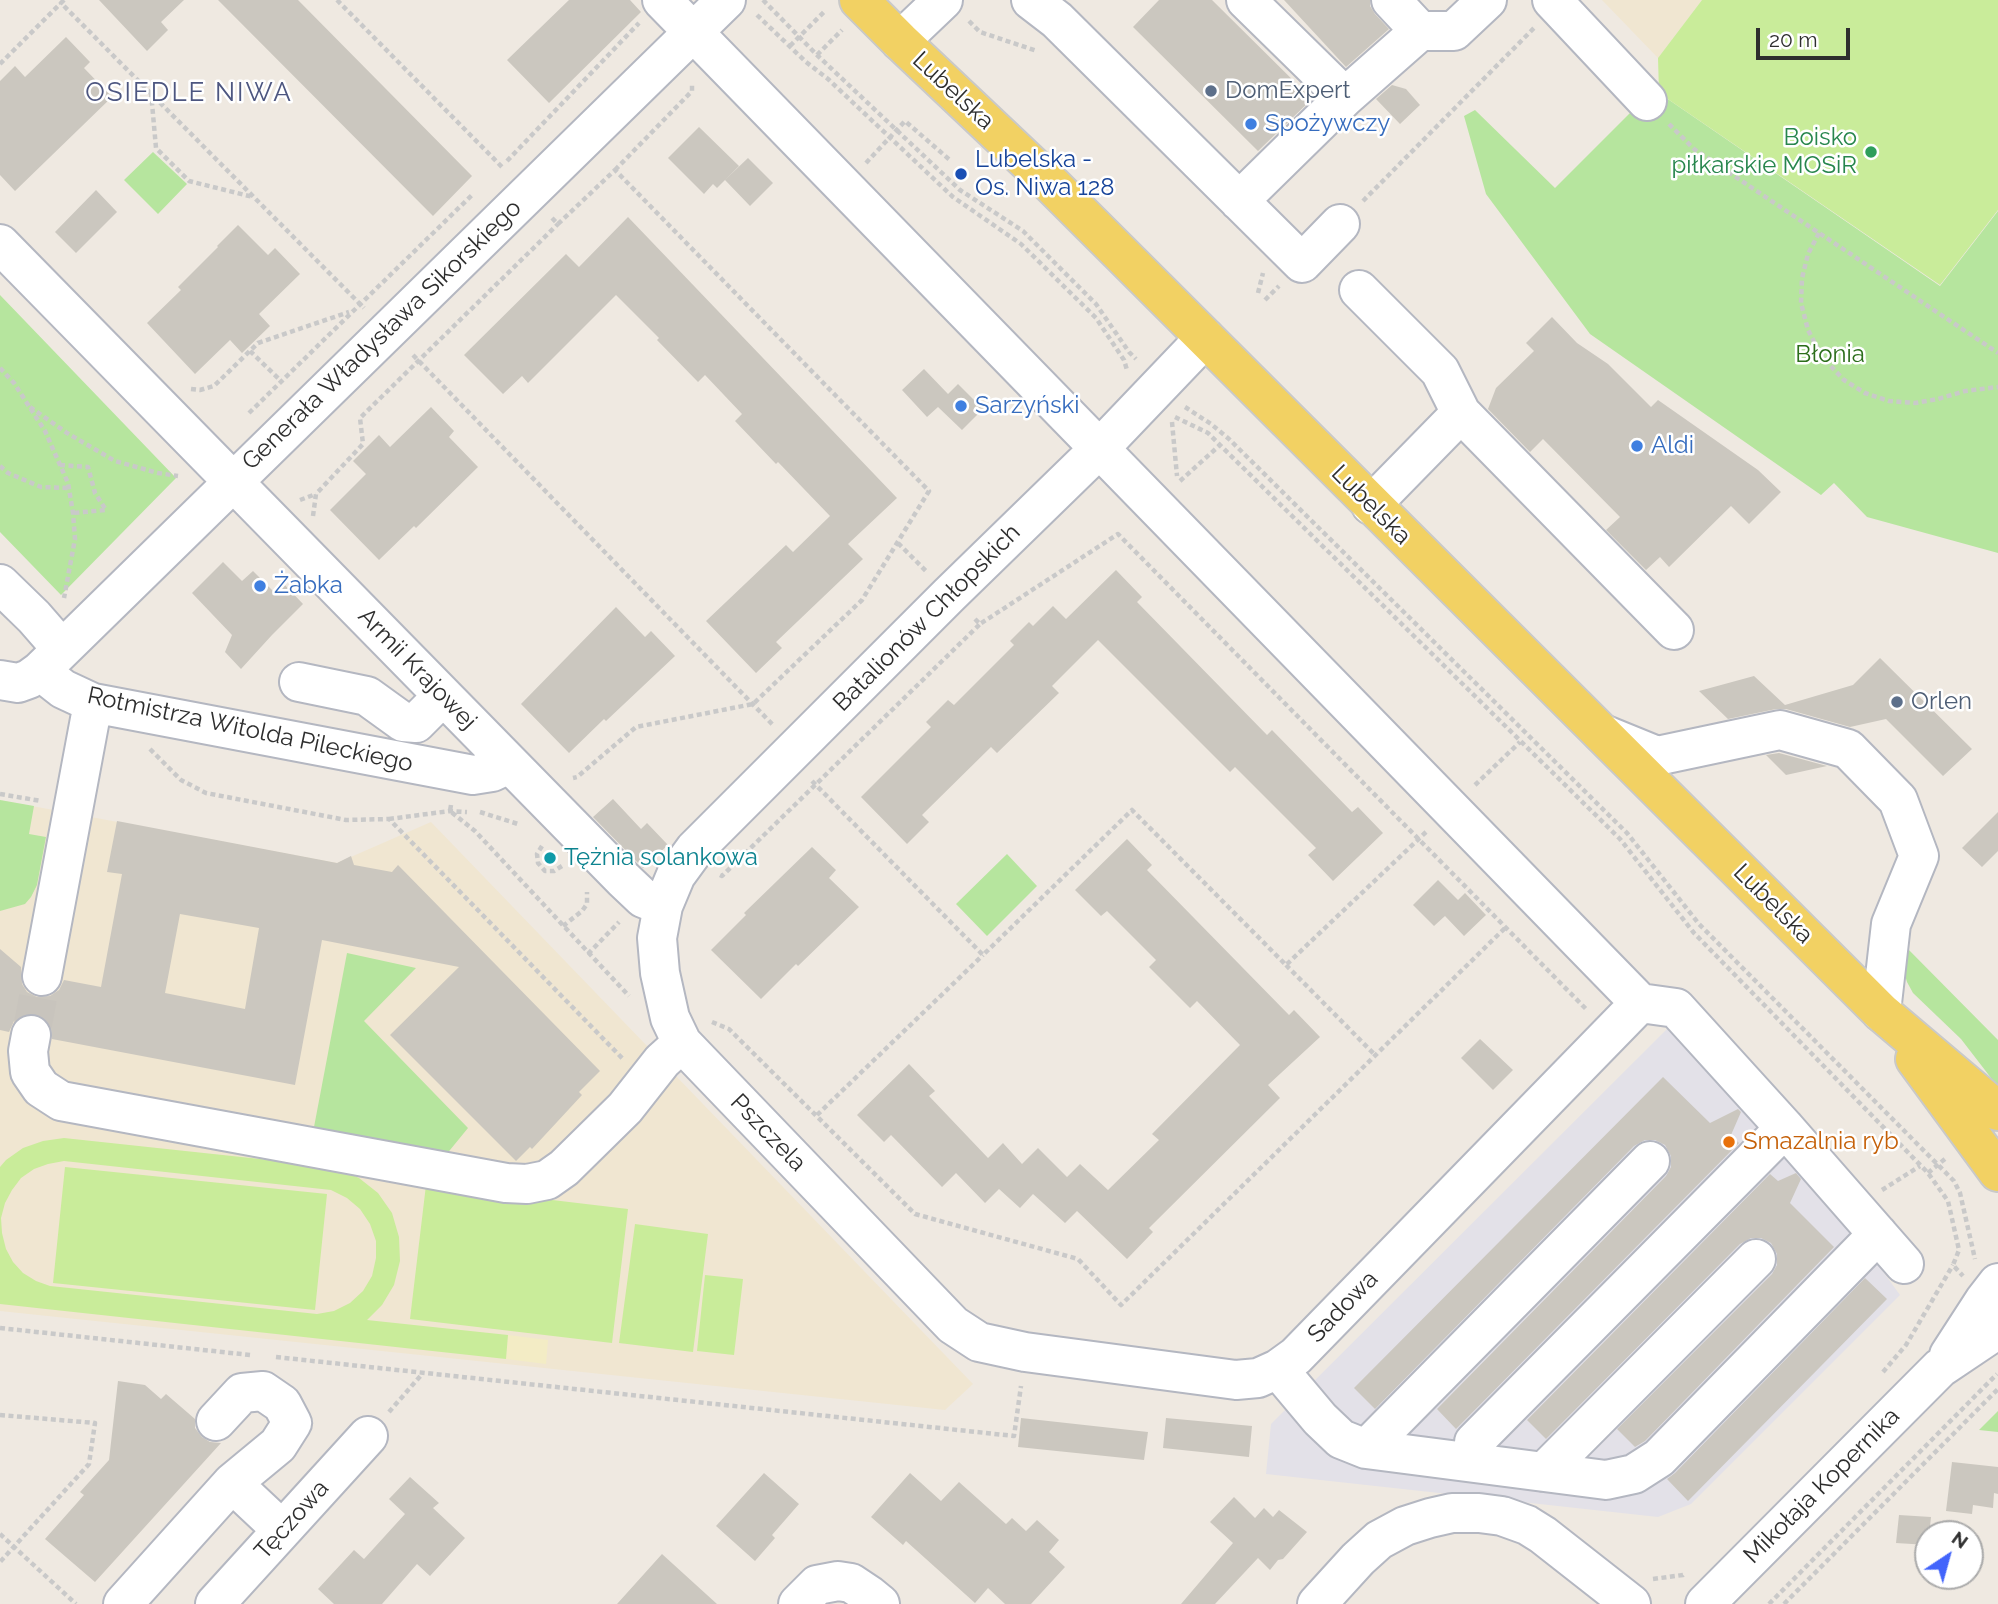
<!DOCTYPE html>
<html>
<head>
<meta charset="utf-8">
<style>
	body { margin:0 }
	#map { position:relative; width:1998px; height:1604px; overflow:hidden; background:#efe9e1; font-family:Raleway,sans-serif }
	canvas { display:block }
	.north { position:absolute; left:1914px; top:1520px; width:70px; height:70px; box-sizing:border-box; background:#fff; border:2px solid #ababab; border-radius:50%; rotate:36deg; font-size:19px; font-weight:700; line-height:28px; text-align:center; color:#2e2e2e }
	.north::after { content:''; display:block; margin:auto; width:24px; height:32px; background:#4264fb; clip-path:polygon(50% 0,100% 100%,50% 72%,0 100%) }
	.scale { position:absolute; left:1756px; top:28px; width:94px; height:32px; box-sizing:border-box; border:4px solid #2e2e2e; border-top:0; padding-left:9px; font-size:21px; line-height:24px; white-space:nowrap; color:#2e2e2e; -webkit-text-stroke:5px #fff; paint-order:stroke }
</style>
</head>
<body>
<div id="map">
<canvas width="1998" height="1604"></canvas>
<div class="north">N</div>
<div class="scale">20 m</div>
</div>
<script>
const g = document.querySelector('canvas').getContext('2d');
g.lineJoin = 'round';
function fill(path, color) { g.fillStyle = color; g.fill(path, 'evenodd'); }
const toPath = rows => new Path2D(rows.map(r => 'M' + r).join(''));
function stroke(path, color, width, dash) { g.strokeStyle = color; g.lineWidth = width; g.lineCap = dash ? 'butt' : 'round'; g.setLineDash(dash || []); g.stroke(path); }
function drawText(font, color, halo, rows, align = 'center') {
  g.font = font + ' Raleway,sans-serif'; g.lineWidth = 5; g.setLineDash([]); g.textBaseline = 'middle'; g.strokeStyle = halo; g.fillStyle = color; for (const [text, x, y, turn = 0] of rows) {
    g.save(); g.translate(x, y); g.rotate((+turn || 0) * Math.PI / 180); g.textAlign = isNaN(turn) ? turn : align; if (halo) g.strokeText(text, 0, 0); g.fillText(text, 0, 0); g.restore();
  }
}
fill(toPath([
	[1674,1022,1852,1229,1900,1295,1691,1504,1658,1517,1266,1474,1271,1424]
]), '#e3e1e8');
fill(toPath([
	[1602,0,1702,0,1658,58],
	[0,800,337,863,431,822,973,1384,945,1410,0,1311]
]), '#f0e6d1');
fill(toPath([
	[1659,93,1940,286,1998,211,1998,553,1867,517,1834,483,1821,495,1590,334,1486,194,1464,116,1475,110,1555,188,1630,113,1641,110],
	[153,152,187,184,158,214,124,180],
	[0,295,176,478,61,595,0,532],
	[0,800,34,806,29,834,46,837,37,885,31,897,25,904,0,911],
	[1007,854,1037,886,987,936,956,904],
	[1905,946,1998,1040,1998,1087,1961,1039,1913,993,1907,982,1903,969],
	[347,953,416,968,364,1021,468,1128,441,1161,320,1139,314,1127],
	[1998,1411,1998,1432,1979,1430]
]), '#b6e59e');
fill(toPath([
	[508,1335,548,1340,546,1364,506,1359]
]), '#f3ecc5');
fill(toPath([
	[1702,0,1998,0,1998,210,1940,285,1659,93,1658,58],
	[64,1138,316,1165,337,1168,359,1178,378,1193,392,1213,399,1237,400,1261,394,1285,382,1305,367,1320,508,1335,506,1359,0,1304,0,1167,6,1160,23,1148,43,1141],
	[64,1161,331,1190,347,1198,360,1209,370,1224,376,1241,376,1258,372,1276,363,1291,350,1303,334,1311,317,1314,50,1286,36,1281,23,1273,13,1262,6,1249,2,1233,1,1218,5,1203,12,1190,21,1178,34,1169,48,1164],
	[65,1167,327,1194,315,1310,53,1283],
	[426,1185,628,1209,612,1343,410,1319],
	[635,1224,708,1234,693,1352,619,1343],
	[705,1275,743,1279,734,1355,697,1351]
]), '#c9ec9a');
fill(toPath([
	[99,0,184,0,161,22,168,30,147,51],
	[218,0,298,0,472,176,433,216],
	[569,0,630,0,641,12,549,103,507,60],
	[1159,0,1212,0,1312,99,1258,151,1133,27],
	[1284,0,1370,0,1370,6,1375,14,1389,29,1346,67],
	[66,37,90,62,84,68,112,97,15,191,0,175,0,81,15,66,25,77],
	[1392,85,1406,89,1420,105,1400,124,1376,99],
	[699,127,739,166,717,188,713,184,704,194,668,158],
	[748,158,773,183,750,206,725,180],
	[96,190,117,212,76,253,55,232],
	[628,217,897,498,848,544,863,559,776,642,782,648,756,673,706,621,786,545,793,552,830,516,778,462,776,464,735,421,742,414,705,375,698,382,657,340,659,338,616,295,528,383,522,376,503,394,464,355,566,254,579,267],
	[238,225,268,255,275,248,300,274,259,314,270,326,242,353,230,340,195,374,147,323,181,290,178,287,218,247,217,246],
	[1552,317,1577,343,1608,364,1651,407,1658,400,1758,470,1781,492,1749,524,1731,506,1669,567,1660,557,1646,570,1606,530,1620,517,1543,439,1530,452,1488,409,1496,388,1534,351,1526,343],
	[924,369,948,394,958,384,983,409,962,430,938,407,927,417,902,390],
	[431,407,454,431,449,437,478,467,416,528,414,526,379,560,330,510,366,474,353,461,379,435,390,447],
	[223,562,242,581,253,571,274,592,283,583,303,604,272,635,241,669,225,652,232,635,192,593],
	[1116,570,1142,597,1137,602,1267,735,1272,730,1352,812,1358,807,1383,833,1333,881,1308,855,1316,848,1235,767,1230,772,1098,640,1052,686,1059,693,997,753,991,747,922,815,929,822,907,844,861,797,931,727,926,722,948,700,954,705,1014,645,1010,641,1029,622,1033,626,1053,606,1066,619],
	[616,607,645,637,651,631,675,656,606,721,604,719,569,753,521,704],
	[1880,658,1972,749,1943,776,1886,719,1850,727,1786,709,1776,709,1728,719,1699,691,1754,676,1785,705,1853,685],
	[1779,753,1827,766,1786,775,1766,755],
	[613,799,641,829,647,823,668,845,643,868,593,817],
	[1998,812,1998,851,1982,867,1962,848],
	[117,821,337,863,351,856,354,865,392,872,398,865,600,1071,579,1092,582,1095,532,1149,530,1147,516,1161,390,1035,459,967,322,940,295,1085,52,1039,51,1027,46,1019,36,1014,23,1015,14,1021,9,1032,0,1030,0,949,21,967,22,984,27,992,37,997,50,996,59,990,64,980,101,987,122,874,107,872],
	[180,914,259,928,245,1009,165,993],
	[1127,839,1152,865,1147,870,1289,1015,1294,1010,1320,1037,1268,1085,1280,1098,1149,1228,1153,1232,1127,1259,1077,1211,1065,1223,1033,1194,1020,1208,999,1189,985,1203,956,1173,942,1187,891,1135,884,1142,857,1115,909,1064,935,1091,929,1096,988,1158,1003,1143,1022,1164,1038,1148,1067,1177,1080,1164,1108,1190,1159,1140,1152,1134,1240,1045,1197,1001,1190,1008,1149,967,1156,960,1107,911,1101,916,1075,890],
	[812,847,836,870,829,878,859,907,798,966,796,964,761,999,711,950,746,915,744,913],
	[1438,880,1458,900,1465,893,1486,915,1464,936,1445,916,1434,926,1413,905],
	[1480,1039,1513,1070,1493,1090,1461,1058],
	[1663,1077,1710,1123,1738,1109,1741,1112,1731,1135,1739,1143,1456,1429,1437,1409,1666,1176,1671,1167,1671,1156,1665,1145,1655,1140,1645,1140,1634,1146,1375,1409,1354,1388],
	[1796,1173,1801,1179,1790,1203,1834,1247,1645,1441,1635,1447,1617,1429,1772,1274,1777,1265,1777,1254,1771,1243,1761,1238,1751,1238,1740,1244,1546,1439,1527,1420,1770,1174,1778,1181],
	[1865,1278,1887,1299,1688,1501,1667,1479,1675,1473],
	[118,1381,145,1385,161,1399,166,1394,195,1419,195,1428,202,1437,210,1442,221,1443,95,1582,45,1539,84,1495,80,1492,109,1460],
	[1021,1418,1148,1432,1144,1460,1018,1447],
	[1166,1418,1252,1426,1249,1457,1163,1448],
	[1952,1462,1998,1467,1998,1494,1994,1493,1993,1508,1973,1505,1972,1514,1946,1511],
	[764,1473,799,1504,772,1535,775,1538,755,1561,716,1526],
	[910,1473,941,1501,959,1482,1006,1524,1012,1518,1026,1531,1037,1520,1059,1540,1049,1552,1065,1567,1031,1604,1005,1604,988,1588,975,1603,906,1541,903,1545,871,1517],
	[410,1477,439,1503,433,1508,465,1538,430,1576,417,1564,382,1604,334,1604,318,1589,354,1550,364,1559,405,1514,389,1499],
	[1234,1497,1255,1518,1264,1508,1273,1517,1279,1510,1307,1532,1283,1559,1278,1560,1270,1570,1258,1558,1215,1604,1181,1604,1233,1543,1210,1522],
	[1899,1515,1931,1517,1928,1545,1896,1543],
	[662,1554,717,1604,617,1604]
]), '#cbc7bf');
stroke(toPath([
	[31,1035,42,976]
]), '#c8c4bd', 38, [38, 19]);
const minor = toPath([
	[662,0,1640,1003,1676,1008,1785,1128,1904,1264],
	[1031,0,1057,20,1302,263,1340,224],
	[1246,0,1345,97],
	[1391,0,1420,31],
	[1552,0,1647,101],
	[900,41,943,0],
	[1239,201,1345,97,1420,31,1454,31,1487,0],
	[0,244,624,880,643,898,663,906],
	[1359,290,1440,371,1461,413,1674,630],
	[1205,338,1099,449,949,595,695,849,676,875,663,906,657,938,660,973,670,1018,682,1043,953,1325,979,1342,1025,1352,1236,1380,1258,1378,1278,1369,1296,1356,1640,1003],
	[1371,505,1461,413],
	[0,584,34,617,61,648],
	[40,671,63,689,93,703,473,775,492,772,509,764],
	[0,680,18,683,29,679,40,671,726,0],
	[299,682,367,696,403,722,416,723,443,696],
	[1603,734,1657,756,1780,730,1848,749,1898,800,1919,856,1891,924,1881,1012],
	[42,976,93,703],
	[31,1035,28,1051,30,1072,41,1088,61,1101,506,1183,527,1184,547,1180,564,1168,625,1108,662,1061,682,1043],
	[1949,1355,1984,1301,1998,1283],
	[1278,1369,1320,1419,1341,1439,1366,1449,1606,1480,1634,1474,1659,1458,1878,1234],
	[216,1421,242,1393,263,1391,282,1404,292,1423,278,1445,232,1483],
	[1474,1442,1785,1128],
	[1366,1449,1650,1161],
	[1544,1472,1756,1259],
	[123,1604,232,1483,282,1530],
	[215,1604,368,1436],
	[798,1604,817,1585,838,1581,851,1583,869,1595,880,1604],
	[1317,1604,1358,1559,1379,1540,1405,1526,1430,1518,1452,1513,1479,1513,1502,1516,1527,1525,1543,1535,1631,1604],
	[1705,1604,1940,1368,1998,1329]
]);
const major = toPath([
	[859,0,900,41,1045,178,1881,1012,1998,1111],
	[1915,1059,1998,1172]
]);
stroke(minor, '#b4b7c1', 42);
stroke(major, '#c9c9c9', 42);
stroke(toPath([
	[64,0,61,3,364,308],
	[337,0,504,169],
	[763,0,817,55,960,190,1023,231,1096,304,1129,352,1136,359],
	[757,15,806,62,828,79,953,197,1021,244,1096,318,1124,360,1127,370],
	[969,21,980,32,1037,51],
	[790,46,826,10],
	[817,55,842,30],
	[0,64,61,3],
	[151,92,156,148,189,181,253,197],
	[1669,124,1694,149,1998,353],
	[507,161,639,23],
	[866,163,905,121,951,161],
	[615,170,692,91,692,83],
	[1363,201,1534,28],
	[552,218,558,224,615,170,929,491,862,600,753,704,636,727,577,777,573,778],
	[1819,233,1808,254,1802,278,1801,303,1808,330,1822,357,1844,380,1865,393,1889,401,1915,403,1938,399,1965,391,1998,387],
	[1258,293,1263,273],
	[1265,300,1279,286],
	[250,351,281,381],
	[413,355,773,725],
	[0,368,14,383,45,431,68,483,73,513,75,539,64,598],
	[191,389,200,390,214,386,258,343,349,312],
	[30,407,67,433,115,461,158,473,178,476],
	[1185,407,1211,424,1229,439,1627,833,1699,924,1954,1181,1960,1193,1975,1259],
	[249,413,473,194],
	[1175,417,1208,433,1220,445,1620,839,1694,933,1928,1173,1948,1201,1959,1250,1953,1265,1963,1276],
	[1172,422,1177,476],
	[60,465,88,467,95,493,106,510,73,513],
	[0,466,8,473,41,487,68,488],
	[1180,481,1220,445],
	[300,500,316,494],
	[313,516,316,494,363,444,360,418,558,224],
	[898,543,926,571],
	[975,619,980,624,1118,534,1588,1011],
	[150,749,181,780,206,793,346,820,389,819,623,1059],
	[812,781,983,955,1132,810,1286,965,1426,832],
	[1475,785,1520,742],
	[0,794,41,801],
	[451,805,450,811,475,831,629,996],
	[480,812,518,824],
	[389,819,450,811,467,812],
	[542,846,537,854,538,863,545,871,554,871,562,866],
	[720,875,722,876,980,624],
	[563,926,582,911,587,904,587,892],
	[588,954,619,922],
	[1286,965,1375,1055],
	[712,1022,729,1029,915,1214,1078,1259,1121,1305,1506,927],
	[817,1115,983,955],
	[1928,1173,1946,1158],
	[1882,1190,1920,1166],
	[0,1328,250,1355],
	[276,1357,1014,1436,1021,1386],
	[1883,1372,1906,1345,1953,1265],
	[389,1412,423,1373],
	[0,1415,95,1423,89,1464,0,1562],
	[0,1534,76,1604],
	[1653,1579,1683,1575,1685,1573],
	[1769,1604,1997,1374],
	[1784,1604,1998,1389]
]), '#c9c9c9', 4.5, [5, 3.5]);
stroke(minor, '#fff', 38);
stroke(major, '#f2d163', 38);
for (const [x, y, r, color] of [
	[1211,91,7,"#5c6f8a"],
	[1251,124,7,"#3f7fe0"],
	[1871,152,7,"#2e9e5b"],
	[961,174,7,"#1a4fb4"],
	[961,406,7,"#3f7fe0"],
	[1637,446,7,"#3f7fe0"],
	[260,586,7,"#3f7fe0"],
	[1897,702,7,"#5c6f8a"],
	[550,858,7,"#0f9aa8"],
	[1729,1142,7,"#e8710a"]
]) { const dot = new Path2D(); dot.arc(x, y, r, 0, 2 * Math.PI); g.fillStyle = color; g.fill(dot); stroke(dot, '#fff', 2.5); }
drawText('24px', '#2e2e2e', '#fff', [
	["Lubelska",953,91,43],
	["Generała Władysława Sikorskiego",382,335,-44],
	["Lubelska",1371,505,45],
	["Batalionów Chłopskich",927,618,-45],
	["Armii Krajowej",417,669,46],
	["Rotmistrza Witolda Pileckiego",250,730,12],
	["Lubelska",1773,904,45],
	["Pszczela",768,1133,46],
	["Sadowa",1343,1307,-46],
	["Mikołaja Kopernika",1822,1486,-45],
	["Tęczowa",292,1520,-48]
]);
drawText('24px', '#4e5e75', '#fff', [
	["DomExpert",1225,91],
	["Orlen",1911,702]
], 'left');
drawText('24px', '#366cbe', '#fff', [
	["Spożywczy",1265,124],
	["Sarzyński",975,406],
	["Aldi",1651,446],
	["Żabka",274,586]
], 'left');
drawText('24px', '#27864d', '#fff', [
	["Boisko",1857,138],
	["piłkarskie MOSiR",1857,166]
], 'right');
drawText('24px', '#164399', '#fff', [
	["Lubelska -",975,160],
	["Os. Niwa 128",975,188]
], 'left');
drawText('24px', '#2c6e1b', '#fff', [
	["Błonia",1830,355]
]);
drawText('24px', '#0d838f', '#fff', [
	["Tężnia solankowa",564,858]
], 'left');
drawText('24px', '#c56008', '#fff', [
	["Smazalnia ryb",1743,1142]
], 'left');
g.letterSpacing = '2px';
drawText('26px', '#4d5680', '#fff', [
	["OSIEDLE NIWA",189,93]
]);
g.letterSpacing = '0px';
</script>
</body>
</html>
